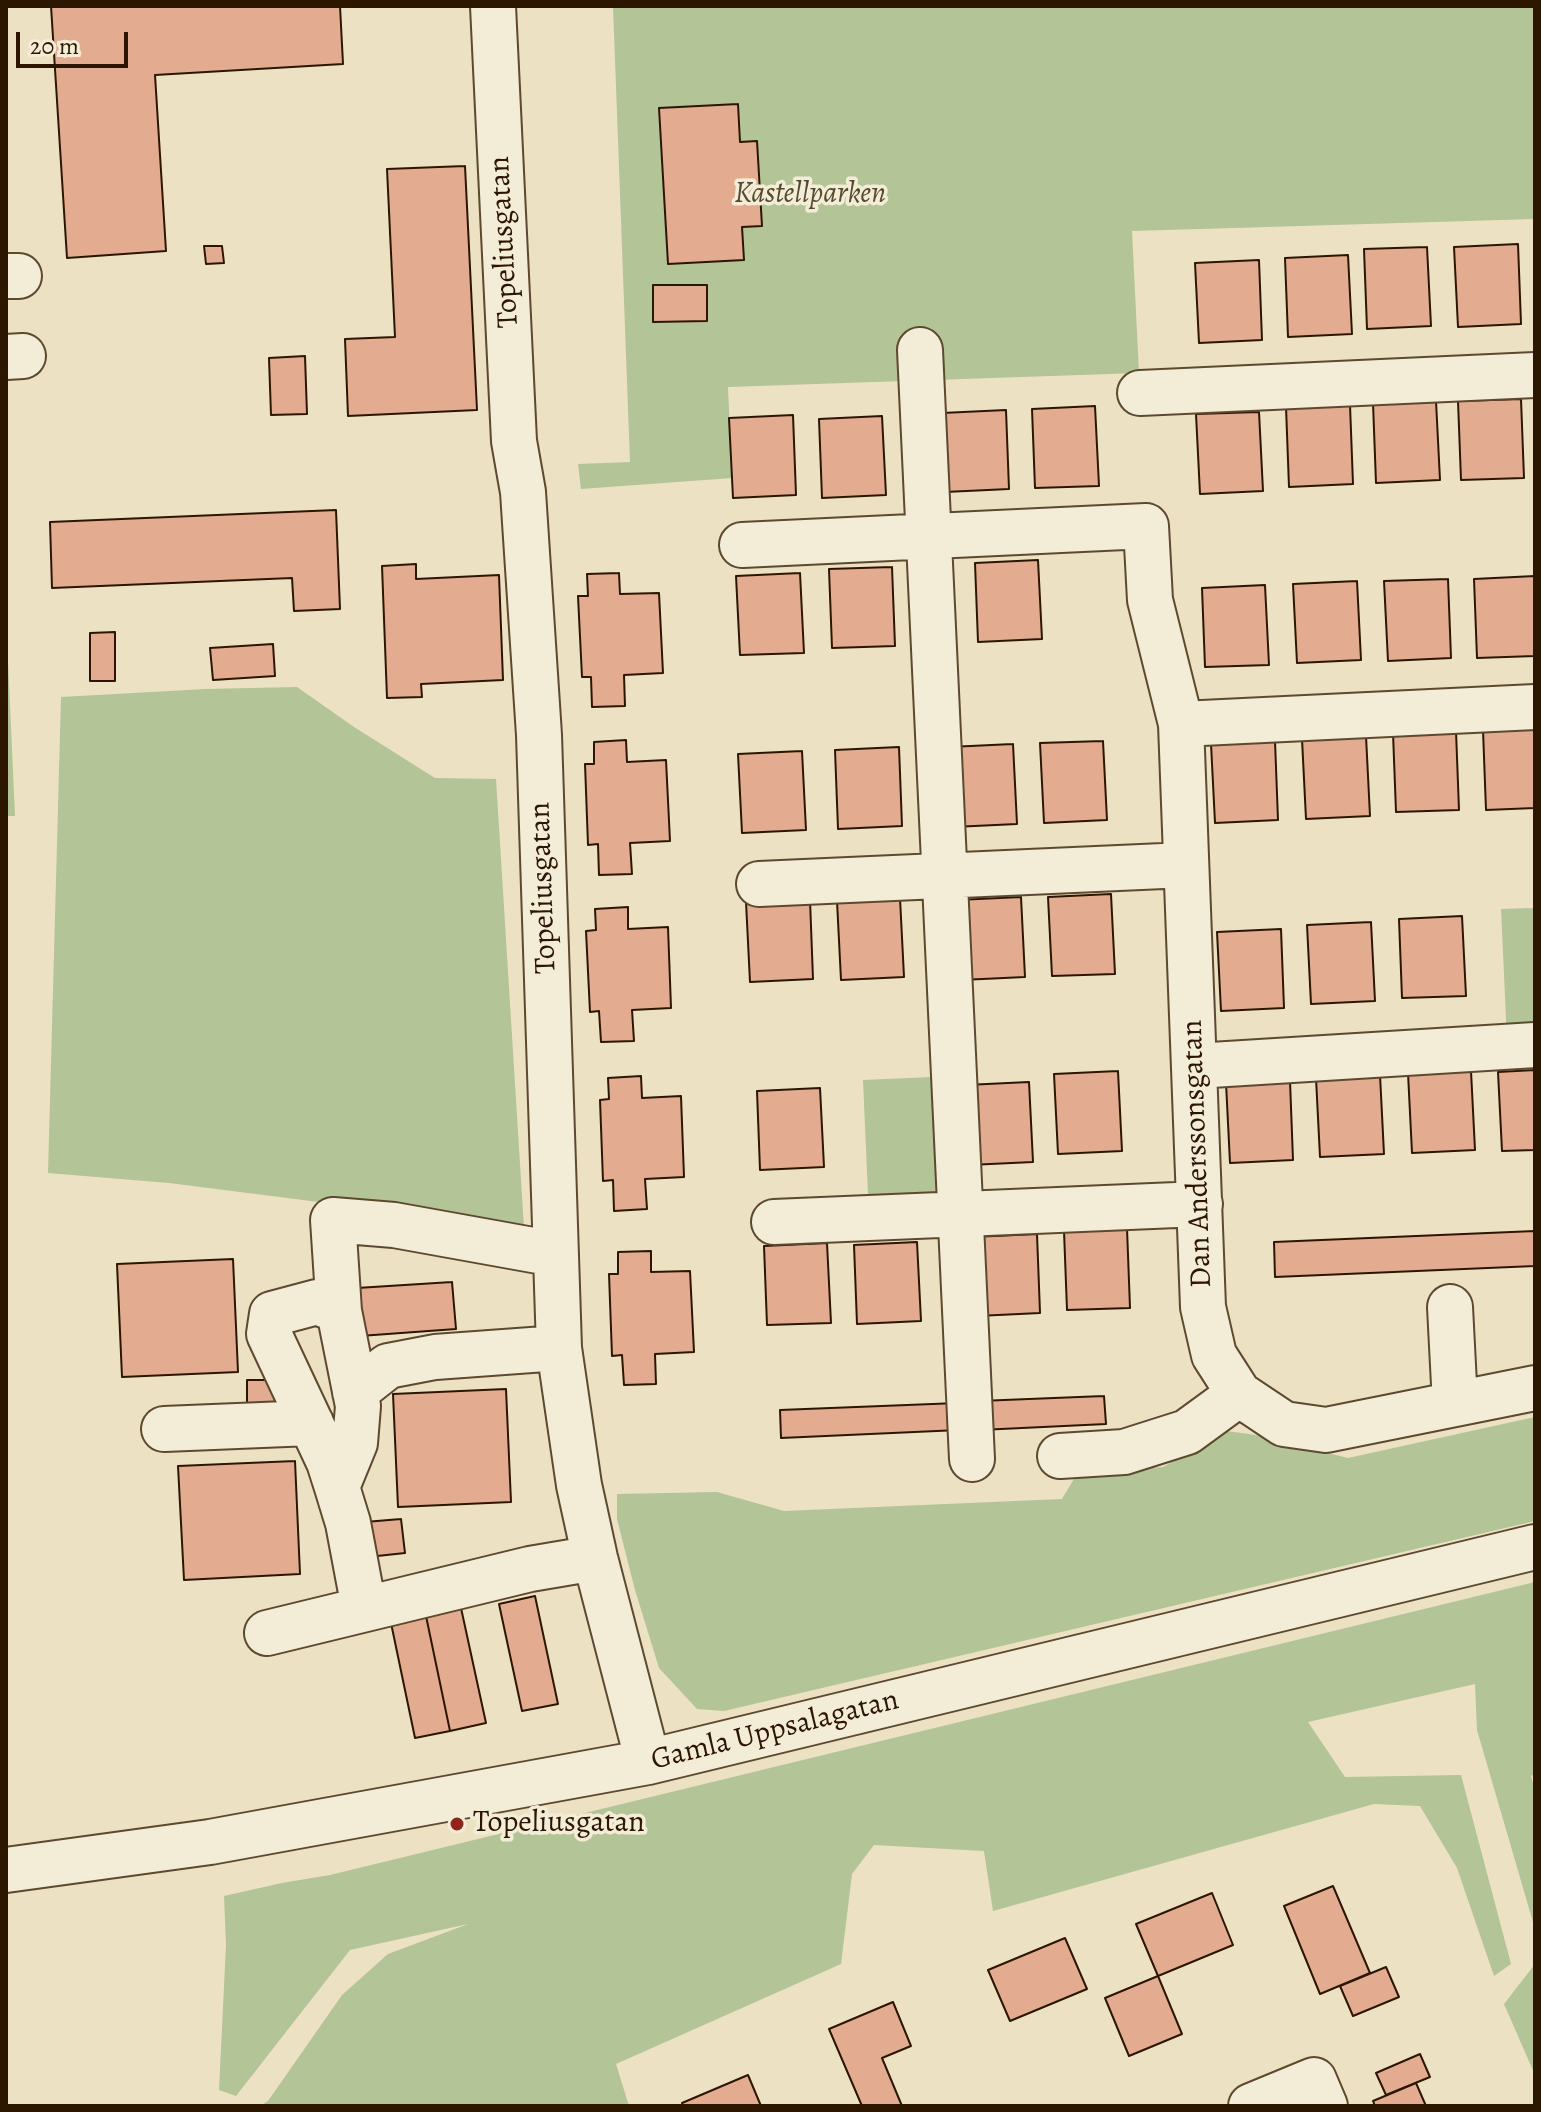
<!DOCTYPE html>
<html>
<head>
<meta charset="utf-8">
<style>
	body { margin:0 }
	#map { position:relative; width:1541px; height:2112px; overflow:hidden; background:#ece1c2; font-family:Alegreya,serif }
	canvas { display:block }
	.frame { position:absolute; inset:0; border:8px solid #2d1600; pointer-events:none }
	.scale { position:absolute; left:16px; top:32px; width:112px; height:36px; box-sizing:border-box; border:4px solid #2d1600; border-top:0; padding-left:10px; font-size:24px; line-height:28px; white-space:nowrap; color:#2d1600; -webkit-text-stroke:6px #f3ecd7; paint-order:stroke }
</style>
</head>
<body>
<div id="map">
<canvas width="1541" height="2112"></canvas>
<div class="frame"></div>
<div class="scale">20 m</div>
</div>
<script>
const g = document.querySelector('canvas').getContext('2d');
g.lineJoin = 'round';
function fill(path, color) { g.fillStyle = color; g.fill(path, 'evenodd'); }
const toPath = rows => new Path2D(rows.map(r => 'M' + r).join(''));
function stroke(path, color, width, dash) { g.strokeStyle = color; g.lineWidth = width; g.lineCap = dash ? 'butt' : 'round'; g.setLineDash(dash || []); g.stroke(path); }
function drawText(font, color, halo, rows, align = 'center') {
  g.font = font + ' Alegreya,serif'; g.lineWidth = 7; g.setLineDash([]); g.textBaseline = 'middle'; g.strokeStyle = halo; g.fillStyle = color; for (const [text, x, y, turn = 0] of rows) {
    g.save(); g.translate(x, y); g.rotate((+turn || 0) * Math.PI / 180); g.textAlign = isNaN(turn) ? turn : align; if (halo) g.strokeText(text, 0, 0); g.fillText(text, 0, 0); g.restore();
  }
}
fill(toPath([
	[613,6,1535,6,1535,219,1132,231,1139,373,728,387,732,478,581,489,578,464,630,462],
	[6,616,15,816,6,816],
	[297,687,354,727,435,778,496,779,524,1228,169,1183,48,1173,61,697,205,689],
	[1535,908,1535,1039,1507,1040,1501,909],
	[955,1076,961,1213,869,1217,863,1080],
	[1535,1417,1535,1521,724,1711,697,1709,659,1668,635,1590,617,1519,617,1494,717,1492,784,1511,1062,1499,1078,1472,1163,1467,1226,1431,1256,1435,1348,1458],
	[1535,1582,1535,1774,1531,1776,1535,1791,1535,1929,1477,1730,1475,1684,1308,1722,1345,1777,1461,1775,1511,1964,1494,1976,1457,1868,1420,1806,1374,1804,993,1911,984,1851,874,1845,852,1874,841,1964,616,2064,629,2106,260,2106,268,2101,342,1995,388,1954,468,1924,350,1950,236,2096,219,2090,226,1945,224,1896,282,1883,330,1875],
	[1535,1964,1535,2075,1504,2004]
]), '#b3c497');
const building = toPath([
	[51,6,340,6,343,64,155,75,166,251,67,258,51,6],
	[738,104,740,142,757,141,762,226,742,227,744,260,668,264,659,108,738,104],
	[465,166,477,410,348,416,345,339,395,337,387,169,465,166],
	[1518,244,1521,324,1458,327,1454,247,1518,244],
	[204,246,222,246,224,263,206,264,204,246],
	[1427,247,1431,326,1367,329,1364,249,1427,247],
	[1348,255,1352,334,1288,337,1285,258,1348,255],
	[1259,260,1262,340,1199,343,1195,263,1259,260],
	[653,285,707,285,707,321,653,322,653,285],
	[305,356,307,414,271,415,269,358,305,356],
	[1521,399,1524,478,1461,480,1458,401,1521,399],
	[1436,401,1440,480,1376,483,1373,403,1436,401],
	[1350,405,1353,484,1289,487,1286,407,1350,405],
	[1095,406,1099,486,1035,488,1032,409,1095,406],
	[1006,410,1009,489,945,492,942,413,1006,410],
	[1259,412,1263,491,1200,494,1196,414,1259,412],
	[793,415,796,495,733,498,729,418,793,415],
	[882,416,886,495,822,498,819,419,882,416],
	[336,510,340,609,294,611,292,578,52,588,50,522,336,510],
	[1038,560,1042,639,978,642,975,563,1038,560],
	[416,564,416,579,499,575,503,680,421,684,422,697,387,698,382,566,416,564],
	[892,567,895,646,832,648,829,569,892,567],
	[619,573,620,594,659,593,663,673,624,675,625,706,592,707,591,677,582,677,578,596,588,596,587,574,619,573],
	[800,573,804,653,740,655,736,576,800,573],
	[1535,576,1535,656,1477,658,1474,579,1535,576],
	[1448,579,1451,658,1388,661,1384,581,1448,579],
	[1357,581,1361,660,1297,663,1293,584,1357,581],
	[1265,585,1269,665,1205,667,1202,588,1265,585],
	[115,632,115,681,90,681,90,633,115,632],
	[273,644,275,676,213,680,210,648,273,644],
	[1535,728,1535,808,1486,810,1483,730,1535,728],
	[1456,731,1459,810,1396,812,1393,733,1456,731],
	[1366,736,1370,816,1306,819,1302,739,1366,736],
	[626,740,627,762,666,760,670,841,630,843,632,874,599,875,598,844,588,845,585,764,594,764,594,742,626,740],
	[1103,741,1107,820,1044,823,1040,743,1103,741],
	[1275,741,1278,820,1215,823,1211,744,1275,741],
	[1013,744,1017,824,953,827,949,747,1013,744],
	[899,747,902,826,838,829,835,750,899,747],
	[802,751,806,830,742,833,738,754,802,751],
	[1111,894,1115,974,1052,976,1048,897,1111,894],
	[1021,897,1025,977,961,980,957,900,1021,897],
	[900,898,904,977,841,980,837,901,900,898],
	[810,900,813,979,750,982,746,902,810,900],
	[628,907,628,929,668,927,671,1008,632,1010,634,1041,601,1042,599,1011,590,1012,586,931,596,930,595,909,628,907],
	[1462,916,1466,996,1402,998,1399,919,1462,916],
	[1371,922,1375,1001,1311,1004,1307,925,1371,922],
	[1281,929,1284,1008,1221,1011,1217,932,1281,929],
	[1535,1070,1535,1150,1502,1151,1498,1072,1535,1070],
	[1118,1071,1122,1151,1058,1154,1054,1074,1118,1071],
	[1471,1071,1475,1150,1412,1153,1408,1073,1471,1071],
	[1380,1075,1384,1154,1320,1157,1316,1078,1380,1075],
	[641,1076,642,1098,681,1096,684,1177,645,1179,647,1209,614,1211,613,1180,603,1181,600,1100,609,1099,608,1078,641,1076],
	[1290,1081,1293,1160,1230,1163,1226,1083,1290,1081],
	[1029,1082,1033,1162,969,1165,966,1085,1029,1082],
	[820,1088,824,1167,760,1170,757,1091,820,1088],
	[1127,1228,1130,1308,1067,1310,1064,1231,1127,1228],
	[1535,1231,1535,1266,1275,1277,1274,1242,1535,1231],
	[1037,1234,1040,1313,977,1316,973,1237,1037,1234],
	[917,1242,921,1321,857,1324,854,1245,917,1242],
	[827,1243,831,1323,767,1325,764,1246,827,1243],
	[651,1251,651,1272,690,1271,694,1352,655,1354,656,1384,624,1385,622,1355,612,1356,609,1274,618,1274,618,1252,651,1251],
	[233,1259,238,1372,122,1377,117,1264,233,1259],
	[452,1282,456,1329,360,1336,357,1288,452,1282],
	[247,1380,282,1380,282,1417,247,1417,247,1380],
	[506,1389,511,1502,398,1507,393,1394,506,1389],
	[1104,1396,1106,1424,980,1430,979,1401,1104,1396],
	[958,1403,959,1430,781,1438,780,1410,958,1403],
	[295,1461,300,1574,184,1580,178,1466,295,1461],
	[401,1519,405,1553,368,1557,365,1522,401,1519],
	[535,1596,558,1704,522,1711,499,1604,535,1596],
	[461,1608,486,1723,450,1731,426,1616,461,1608],
	[426,1616,450,1731,415,1738,391,1623,426,1616],
	[1333,1886,1370,1973,1320,1994,1284,1906,1333,1886],
	[1212,1893,1233,1945,1158,1976,1136,1924,1212,1893],
	[1065,1938,1087,1989,1010,2021,988,1970,1065,1938],
	[1386,1967,1399,1997,1353,2016,1340,1986,1386,1967],
	[1158,1976,1182,2034,1129,2056,1105,1998,1158,1976],
	[893,2002,911,2046,882,2058,902,2106,862,2106,829,2029,893,2002],
	[1420,2054,1430,2077,1386,2095,1376,2073,1420,2054],
	[748,2075,761,2106,683,2106,682,2103,748,2075],
	[1416,2083,1426,2106,1375,2106,1373,2101,1416,2083]
]);
fill(building, '#e3ac90');
stroke(building, '#2d1600', 2);
const minor = toPath([
	[493,6,514,441,523,492,539,735,559,1348,579,1485,595,1558,648,1762],
	[6,276,19,276],
	[920,350,972,1459],
	[6,357,23,356],
	[1140,393,1535,375],
	[742,545,1146,526,1150,600,1181,724,1203,1307,1214,1355,1239,1394,1284,1424,1326,1430,1535,1388],
	[1181,724,1535,707],
	[759,884,1186,865],
	[1195,1066,1535,1045],
	[774,1222,1200,1204],
	[1450,1307,1455,1404],
	[339,1311,333,1220,394,1225,555,1254],
	[355,1392,388,1366,435,1357,559,1348],
	[164,1429,311,1423],
	[1060,1456,1124,1452,1187,1432,1239,1394],
	[337,1487,355,1443,358,1406,339,1311,317,1302,272,1314,269,1334,329,1462,337,1487,348,1523,364,1608],
	[267,1633,530,1569,595,1558],
	[6,1870,210,1842,648,1762,1535,1547],
	[1251,2106,1314,2080,1325,2106]
]);
stroke(minor, '#5d4930', 48);
stroke(minor, '#f3ecd7', 44);
for (const [x, y, r, color] of [
	[457,1824,8,"#8f2418"]
]) { const dot = new Path2D(); dot.arc(x, y, r, 0, 2 * Math.PI); g.fillStyle = color; g.fill(dot); stroke(dot, '#f3ecd7', 3); }
drawText('italic 30px', '#554a2d', '#f3ecd7', [
	["Kastellparken",810,195]
]);
drawText('30px', '#2d1600', '#f3ecd7', [
	["Topeliusgatan",505,242,-93],
	["Topeliusgatan",544,888,-92],
	["Dan Anderssonsgatan",1198,1154,-92],
	["Gamla Uppsalagatan",775,1731,-14]
]);
drawText('30px', '#2d1600', '#f3ecd7', [
	["Topeliusgatan",473,1824]
], 'left');
</script>
</body>
</html>
